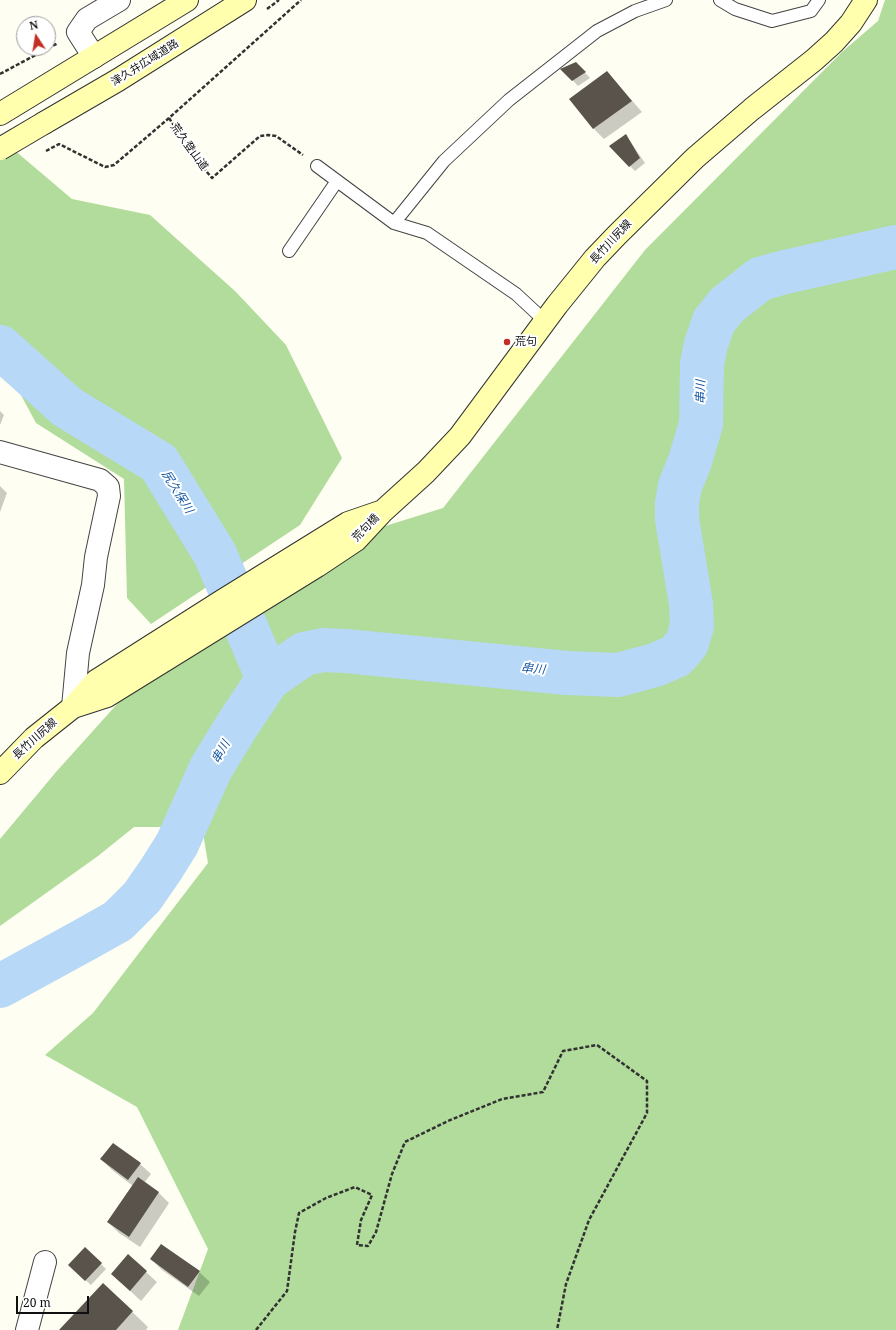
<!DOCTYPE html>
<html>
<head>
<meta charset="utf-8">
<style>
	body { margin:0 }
	#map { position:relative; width:896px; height:1330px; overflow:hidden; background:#fffef3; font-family:"Noto Serif",serif }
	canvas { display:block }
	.north { position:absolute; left:16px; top:16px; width:40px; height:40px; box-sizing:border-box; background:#fff; border:1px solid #9f9f9f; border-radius:50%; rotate:348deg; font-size:11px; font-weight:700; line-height:16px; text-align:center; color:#101010 }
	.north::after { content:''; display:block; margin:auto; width:14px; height:18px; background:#c32f25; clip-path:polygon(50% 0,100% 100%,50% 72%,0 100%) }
	.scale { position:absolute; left:16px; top:1296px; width:73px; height:18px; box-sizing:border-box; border:2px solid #101010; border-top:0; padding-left:5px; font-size:12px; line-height:14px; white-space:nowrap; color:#101010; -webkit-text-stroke:3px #fff; paint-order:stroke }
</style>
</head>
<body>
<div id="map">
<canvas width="896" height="1330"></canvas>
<div class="north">N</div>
<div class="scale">20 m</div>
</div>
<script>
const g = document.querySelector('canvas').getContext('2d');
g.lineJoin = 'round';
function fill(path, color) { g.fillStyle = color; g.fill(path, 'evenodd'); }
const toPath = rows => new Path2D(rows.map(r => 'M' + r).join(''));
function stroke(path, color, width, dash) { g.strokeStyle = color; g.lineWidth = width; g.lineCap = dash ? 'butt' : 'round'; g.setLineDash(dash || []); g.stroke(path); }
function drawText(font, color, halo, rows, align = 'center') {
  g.font = font + ' "Noto Serif","Noto Sans JP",serif'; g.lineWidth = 4; g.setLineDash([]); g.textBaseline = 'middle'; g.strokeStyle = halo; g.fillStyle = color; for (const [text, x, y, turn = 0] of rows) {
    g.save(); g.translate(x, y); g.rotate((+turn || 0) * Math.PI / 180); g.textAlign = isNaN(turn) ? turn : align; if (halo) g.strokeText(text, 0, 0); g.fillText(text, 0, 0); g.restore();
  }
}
fill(toPath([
	[885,0,896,0,896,1330,178,1330,208,1249,137,1107,45,1055,93,1013,208,863,202,827,134,827,98,856,0,926,0,839,56,772,163,653,318,547,443,508,645,250,842,52,878,21],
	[0,138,72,199,150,215,235,291,286,345,342,458,300,525,151,624,127,598,124,479,36,423,0,356]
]), '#b1dc9b');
fill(toPath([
	[576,63,590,78,578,86,562,69],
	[607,72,642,112,604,139,594,129,570,99],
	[625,136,630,141,645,163,635,171,610,146],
	[0,411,4,415,0,425],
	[0,486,7,493,0,512],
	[101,1159,140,1164,151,1174,144,1183,159,1193,169,1203,140,1247,119,1233,108,1222,133,1186,112,1170],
	[85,1249,106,1269,91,1285,74,1270],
	[128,1256,157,1282,141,1301,112,1274],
	[151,1259,199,1272,210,1282,199,1296,162,1270],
	[103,1284,148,1327,146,1330,60,1330]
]), '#0003');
stroke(toPath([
	[0,347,67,407,159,463,215,554,268,679],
	[0,986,86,939,118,921,142,897,160,871,177,844,211,768,238,724,268,679,304,654,323,650,346,651,567,673,618,675,655,665,676,656,687,643,692,626,691,604,677,519,677,503,680,486,690,461,701,424,702,364,706,344,714,321,727,305,760,279,781,273,896,247]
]), '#b7d8f7', 44);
fill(toPath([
	[576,62,586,72,572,81,560,69],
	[607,71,632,101,593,129,569,99],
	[626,134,640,158,629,167,609,146],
	[113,1143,141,1163,128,1180,100,1159],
	[138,1177,159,1192,129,1237,107,1222],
	[161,1244,200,1271,188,1287,150,1259],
	[85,1247,102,1263,85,1281,68,1265],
	[128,1254,147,1271,130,1291,111,1274],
	[103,1283,133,1311,116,1330,59,1330]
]), '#59534c');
const service = toPath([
	[720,0,735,9,772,21,811,11,819,0],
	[317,166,394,223,427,233,516,294,545,321],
	[394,223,444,161,509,100,597,31,635,11,666,0],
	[289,251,337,181]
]);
const minor = toPath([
	[94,57,78,32,87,19,119,0],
	[0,452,100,480,108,487,109,496,96,557,93,585,78,653,73,707],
	[27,1330,45,1262]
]);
const secondary = toPath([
	[0,114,187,0],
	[44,123,118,80,245,0],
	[73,707,107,696,317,566,356,540,383,511,426,472,460,436,557,305,595,258,617,235,695,158,752,109,814,60,834,42,851,23,866,0],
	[0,773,34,738,73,707,96,681,222,601,348,523,380,512]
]);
stroke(service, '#434343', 14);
stroke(minor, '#434343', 24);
stroke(secondary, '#323232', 24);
stroke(toPath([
	[267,9,279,0],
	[0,74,58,43],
	[169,118,196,159,212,178,260,136,268,135,276,136,303,155],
	[46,151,59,144,105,167,114,165,169,118,301,0],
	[256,1330,287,1291,295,1232,299,1213,326,1198,355,1187,372,1195,361,1220,357,1245,368,1246,376,1232,392,1174,405,1142,448,1121,502,1099,543,1092,563,1051,597,1045,647,1081,647,1113,589,1220,566,1284,557,1330]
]), '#323232', 2.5, [4, 2]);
stroke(service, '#fff', 12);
stroke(minor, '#fff', 22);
stroke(secondary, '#ffffae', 22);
const secondaryBridge = toPath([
	[0,149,44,123]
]);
stroke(secondaryBridge, '#323232', 24, []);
stroke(secondaryBridge, '#ffffae', 22);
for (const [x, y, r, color] of [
	[507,342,4,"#c32f25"]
]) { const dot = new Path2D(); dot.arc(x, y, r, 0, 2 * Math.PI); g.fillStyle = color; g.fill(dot); stroke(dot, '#fff', 1.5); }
drawText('11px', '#101010', '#fff', [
	["津久井広域道路",145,63,-32],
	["荒久登山道",189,147,54],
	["長竹川尻線",611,242,-47],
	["荒句橋",366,528,-46],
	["長竹川尻線",35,739,-42]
]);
drawText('11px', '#101010', '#fff', [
	["荒句",515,342]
], 'left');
drawText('italic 12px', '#1657a5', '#fff', [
	["串川",701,392,-89],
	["尻久保川",177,492,58],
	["串川",533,669,6],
	["串川",221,752,-60]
]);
</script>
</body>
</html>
